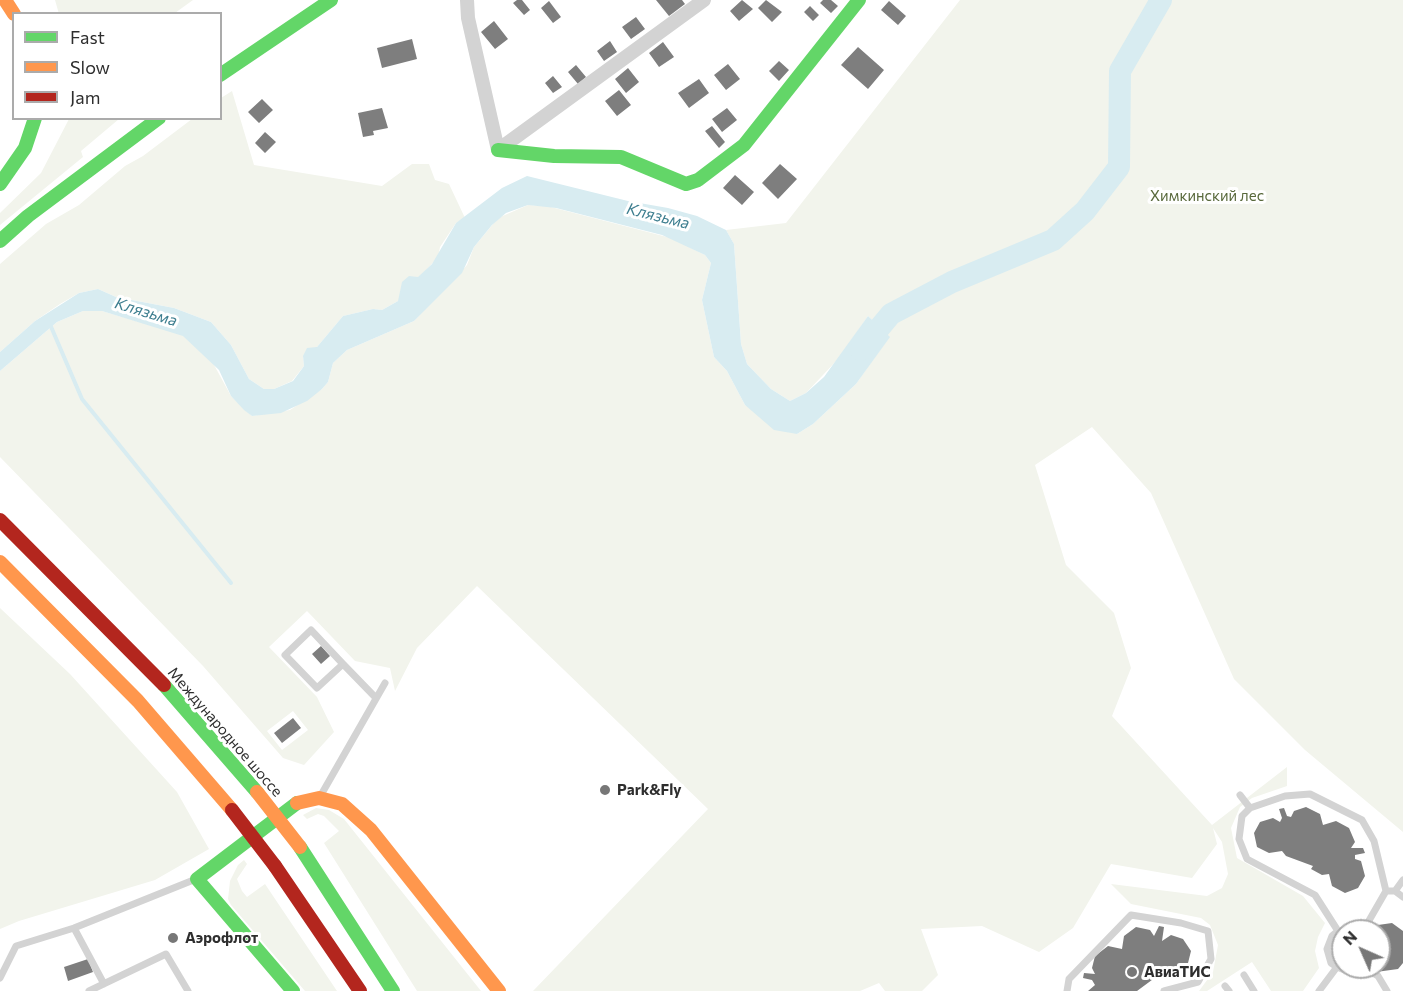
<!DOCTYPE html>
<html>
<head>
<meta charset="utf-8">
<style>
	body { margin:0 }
	#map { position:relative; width:1403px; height:991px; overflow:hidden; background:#fff; font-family:Commissioner,sans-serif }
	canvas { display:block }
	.legend { position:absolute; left:12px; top:12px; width:210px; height:108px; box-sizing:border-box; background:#fff; border:2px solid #ababab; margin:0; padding:8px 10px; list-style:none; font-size:18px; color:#2e2e2e }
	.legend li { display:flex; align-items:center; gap:12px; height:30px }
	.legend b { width:30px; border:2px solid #ababab }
	.north { position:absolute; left:1331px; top:919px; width:60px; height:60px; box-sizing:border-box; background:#fff; border:2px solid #ababab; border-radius:50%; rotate:315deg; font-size:16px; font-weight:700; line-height:24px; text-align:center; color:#2e2e2e }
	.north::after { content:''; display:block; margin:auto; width:21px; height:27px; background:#777; clip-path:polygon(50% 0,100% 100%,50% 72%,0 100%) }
</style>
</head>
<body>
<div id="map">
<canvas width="1403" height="991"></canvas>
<ul class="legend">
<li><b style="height:8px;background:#63d668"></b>Fast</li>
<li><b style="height:8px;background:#ff974d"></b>Slow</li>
<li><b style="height:8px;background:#b3261e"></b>Jam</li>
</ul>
<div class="north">N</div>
</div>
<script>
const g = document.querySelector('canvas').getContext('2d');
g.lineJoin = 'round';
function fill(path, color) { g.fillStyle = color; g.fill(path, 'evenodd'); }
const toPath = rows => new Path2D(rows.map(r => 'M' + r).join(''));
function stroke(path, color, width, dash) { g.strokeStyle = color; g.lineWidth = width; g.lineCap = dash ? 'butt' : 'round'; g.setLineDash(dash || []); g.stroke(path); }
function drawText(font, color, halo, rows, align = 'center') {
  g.font = font + ' Commissioner,sans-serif'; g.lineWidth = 6; g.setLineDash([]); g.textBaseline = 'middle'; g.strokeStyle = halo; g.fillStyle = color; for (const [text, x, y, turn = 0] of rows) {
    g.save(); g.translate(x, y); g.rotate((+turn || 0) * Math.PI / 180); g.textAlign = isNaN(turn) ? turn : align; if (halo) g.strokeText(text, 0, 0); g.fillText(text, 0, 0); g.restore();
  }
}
fill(toPath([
	[55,0,193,0,175,13,59,14],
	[960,0,1403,0,1403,832,1305,750,1234,679,1151,493,1092,427,1035,465,1066,565,1114,613,1131,668,1112,716,1212,825,1287,767,1287,786,1252,798,1240,807,1231,828,1237,858,1303,896,1325,923,1318,937,1315,951,1319,968,1303,991,1271,991,1252,962,1207,991,1199,991,1213,972,1218,945,1210,925,1201,918,1131,904,1111,884,1207,896,1222,888,1228,874,1222,842,1213,828,1217,844,1192,878,1111,864,1073,928,1039,952,982,926,921,929,938,975,922,991,885,991,879,983,860,991,533,991,708,809,477,586,417,648,395,691,390,668,355,661,307,611,269,647,317,697,334,732,304,765,283,758,203,666,0,457,0,371,57,322,83,311,102,311,183,335,213,363,231,396,252,416,290,410,322,389,328,382,333,363,347,350,414,321,467,265,474,247,498,218,528,205,547,206,671,238,705,255,711,263,702,300,714,357,727,371,745,405,797,434,813,424,856,384,889,337,868,316,839,358,806,393,790,401,771,389,747,364,741,344,734,244,726,230,786,223],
	[293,711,308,730,282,750,267,731],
	[232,91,254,165,382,186,412,164,429,164,435,180,449,184,465,218,456,223,440,247,438,257,398,301,382,310,373,309,343,316,317,347,303,356,304,366,292,381,274,389,264,389,249,379,231,345,211,322,174,308,116,297,98,289,79,293,60,304,35,321,0,352,0,264,46,224,79,205,125,166,143,156,192,119,220,118,221,98],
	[69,119,119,119,81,151,83,157,0,225,0,213,41,173],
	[0,608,70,674,177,792,209,849,155,880,19,921,0,929],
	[316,808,329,810,344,819,481,991,417,991,324,843,339,831,324,816,318,814,307,819,303,815],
	[244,860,247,864,237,879,242,891,247,897,265,884,337,991,305,991,231,905,228,899,230,881,238,865]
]), '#f2f4ec');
fill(toPath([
	[527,176,628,201,668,208,697,216,726,230,734,244,741,344,747,364,771,389,790,401,806,393,824,377,868,316,890,337,856,384,813,424,797,434,774,430,745,405,727,371,714,357,702,300,711,263,705,255,662,235,556,208,528,205,506,213,492,225,474,247,462,273,414,321,347,350,333,363,328,382,322,389,307,401,281,413,252,416,244,410,231,396,219,370,183,336,102,311,83,311,57,322,0,371,0,352,35,321,79,293,98,289,116,297,174,308,211,322,231,345,249,379,264,389,274,389,293,381,304,366,303,356,307,348,317,347,343,316,373,309,382,310,398,301,402,282,409,276,418,277,432,264,456,223,502,188]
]), '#d8ecf1');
stroke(toPath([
	[49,322,82,399,231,583]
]), '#d8ecf1', 4);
stroke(toPath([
	[861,350,891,314,952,282,1053,240,1085,211,1119,167,1120,71,1161,0]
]), '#d8ecf1', 22);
fill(toPath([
	[517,0,522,0,530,10,524,15,513,3],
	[656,0,682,0,685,4,669,16],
	[742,0,753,9,739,21,730,11],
	[766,0,782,12,772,22,758,8],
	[823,0,831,0,838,6,831,13,820,3],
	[549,1,561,17,553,23,541,8],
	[889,1,906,16,898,25,881,10],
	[810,6,819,15,813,21,804,12],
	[636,17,645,29,631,39,622,27],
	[494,21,508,39,495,49,481,32],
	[412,39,417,59,382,68,377,48],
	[610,41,617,52,604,61,597,51],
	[663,42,674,57,659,67,649,53],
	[858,47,884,70,868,89,841,65],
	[779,61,789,70,779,81,769,71],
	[728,64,740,79,726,90,714,75],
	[576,65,586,77,578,84,568,72],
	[628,68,639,82,626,93,615,79],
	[553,76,562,87,553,93,545,83],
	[699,79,709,93,689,108,678,93],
	[619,90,631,105,617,116,605,101],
	[262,99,273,110,259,123,248,112],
	[382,108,388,128,373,131,374,135,363,137,358,113],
	[727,108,737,120,722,132,712,119],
	[712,126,725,142,719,148,705,131],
	[265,132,276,142,265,153,255,143],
	[780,164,797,179,778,199,762,183],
	[735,175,754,192,742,205,723,188],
	[321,646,330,656,321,664,312,654],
	[293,718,301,728,282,743,274,733],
	[1306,807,1320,814,1323,825,1336,821,1349,828,1355,842,1351,848,1363,848,1365,853,1355,855,1355,859,1361,861,1365,876,1358,888,1345,893,1332,886,1329,874,1322,875,1311,869,1313,866,1286,856,1282,851,1269,853,1257,847,1254,833,1260,822,1273,818,1280,822,1282,818,1279,809,1284,808,1287,816,1291,817,1294,811],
	[1392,923,1403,931,1403,963,1398,969,1376,972,1379,967,1381,934,1378,925],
	[1159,926,1164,927,1162,941,1171,935,1183,939,1191,951,1188,963,1176,971,1163,969,1160,974,1137,991,1088,991,1095,985,1092,980,1083,978,1084,973,1095,974,1092,968,1095,956,1108,946,1122,949,1124,936,1136,927,1150,930,1154,936],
	[88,959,93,972,68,981,64,967]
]), '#7e7e7e');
stroke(toPath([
	[343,664,317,688,285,655,311,630,343,664,376,698],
	[321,795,385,683],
	[1240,795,1250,808],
	[1386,891,1395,891,1403,897],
	[1395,891,1403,880],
	[74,928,104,984],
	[1338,931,1315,895,1247,859,1239,839,1242,816,1250,808,1285,796,1310,794,1362,820,1374,841,1386,891,1363,931],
	[1357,931,1338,931,1332,936,1327,949,1331,963,1337,967,1347,971,1360,967],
	[1363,967,1378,976,1387,991],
	[1244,975,1254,991],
	[0,978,16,946,74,928,196,879],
	[1225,986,1229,991],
	[89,991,166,954,188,991],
	[1067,991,1069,979,1131,915,1181,923,1208,931,1211,959,1198,982,1164,991],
	[1319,991,1337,967]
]), '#d3d3d3', 7);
stroke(toPath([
	[467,0,468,18,498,150,704,0]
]), '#d3d3d3', 14);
stroke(toPath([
	[220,75,331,0],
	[498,150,554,156,621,157,686,184,698,180,744,145,859,0],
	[0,184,25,148,35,118],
	[0,241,28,216,159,118],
	[164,685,257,792],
	[300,847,393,991],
	[293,991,197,879,297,803]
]), '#63d668', 14);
stroke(toPath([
	[5,0,14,14],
	[0,562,138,701,232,810],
	[297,803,319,798,342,804,371,830,499,991]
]), '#ff974d', 14);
stroke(toPath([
	[0,520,164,685],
	[275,866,360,991]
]), '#b3261e', 14);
stroke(toPath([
	[257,792,300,847]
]), '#ff974d', 14);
stroke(toPath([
	[232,810,275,866]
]), '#b3261e', 14);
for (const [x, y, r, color] of [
	[605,790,6,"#777"],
	[173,938,6,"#777"],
	[1132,972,6,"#777"]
]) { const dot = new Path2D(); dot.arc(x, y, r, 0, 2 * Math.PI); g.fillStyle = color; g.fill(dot); stroke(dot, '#fff', 2); }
drawText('15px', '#59693c', '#fff', [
	["Химкинский лес",1207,196]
]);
drawText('15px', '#2e2e2e', '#fff', [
	["Международное шоссе",225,732,49]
]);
drawText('bold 15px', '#2e2e2e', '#fff', [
	["Park&Fly",617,790],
	["Аэрофлот",185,938],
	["АвиаТИС",1144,972]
], 'left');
drawText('italic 16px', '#3d7e8f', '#fff', [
	["Клязьма",658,216,14],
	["Клязьма",146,312,17]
]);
</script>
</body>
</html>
